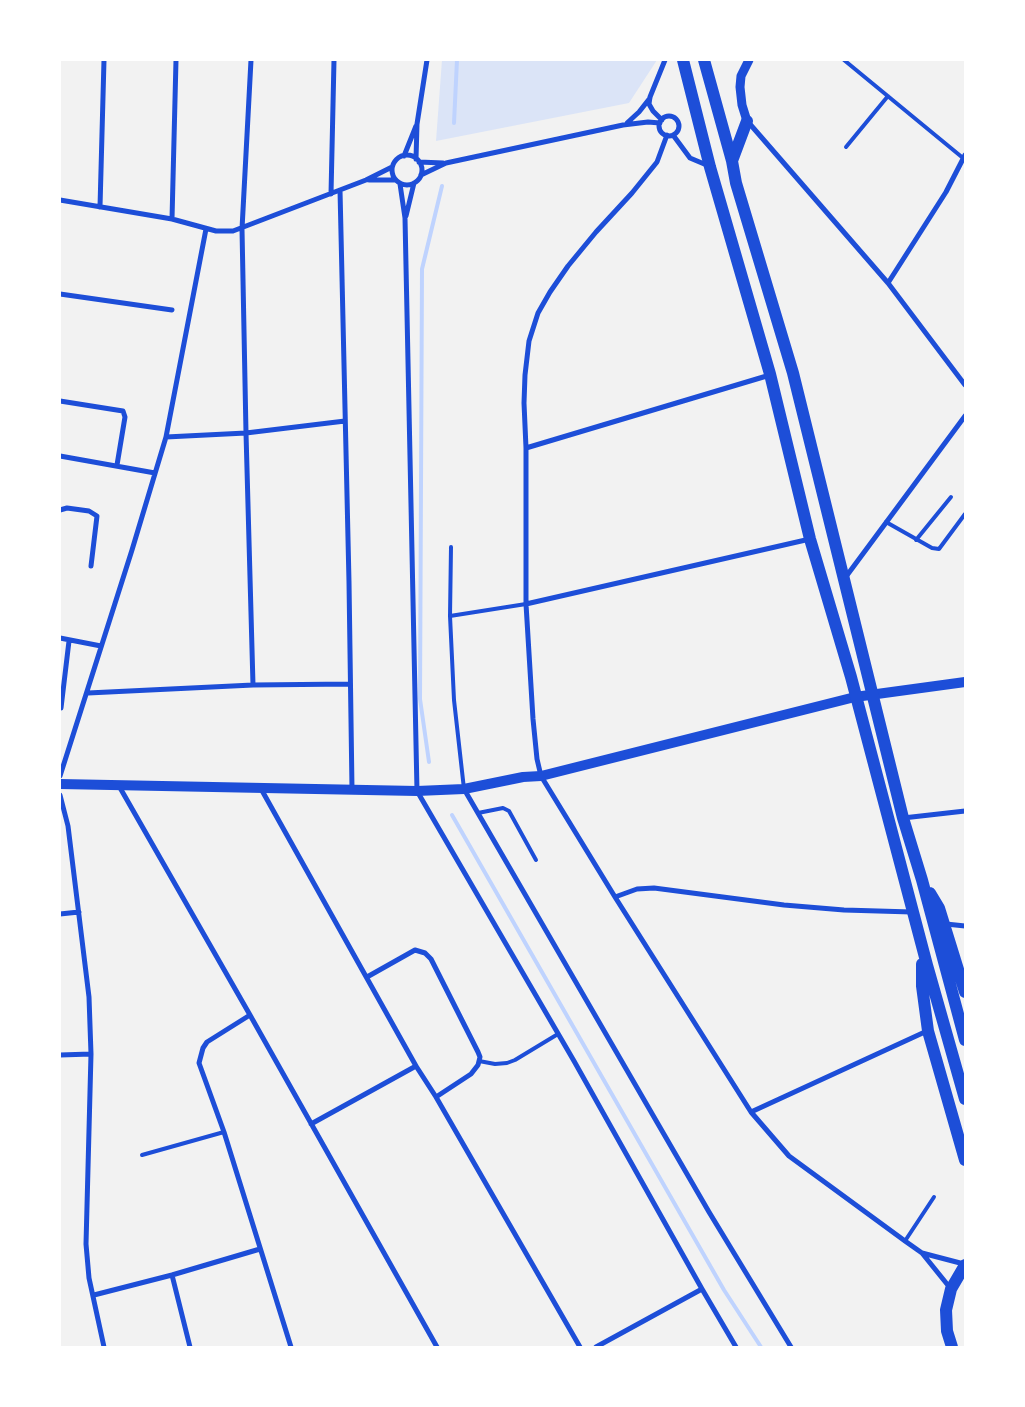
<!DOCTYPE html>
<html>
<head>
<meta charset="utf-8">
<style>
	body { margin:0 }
	#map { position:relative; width:1025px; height:1407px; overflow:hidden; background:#f2f2f2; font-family:"Asap Condensed",sans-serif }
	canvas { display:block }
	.frame { position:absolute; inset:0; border:61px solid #fff; pointer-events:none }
</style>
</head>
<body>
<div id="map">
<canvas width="1025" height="1407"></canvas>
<div class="frame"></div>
</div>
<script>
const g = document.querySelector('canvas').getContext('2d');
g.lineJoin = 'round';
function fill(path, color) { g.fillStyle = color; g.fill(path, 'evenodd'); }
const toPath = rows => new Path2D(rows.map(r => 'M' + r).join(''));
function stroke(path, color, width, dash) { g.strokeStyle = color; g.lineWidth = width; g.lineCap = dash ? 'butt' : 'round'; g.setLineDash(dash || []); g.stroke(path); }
fill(toPath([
	[442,60,657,60,629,103,436,141]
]), '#dbe4f7');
stroke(toPath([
	[454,123,457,60],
	[429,762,420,699,422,269,442,186],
	[452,815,724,1290,761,1347]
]), '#bfd3fe', 4);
stroke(toPath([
	[844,60,963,158],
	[846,147,888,96],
	[886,522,932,548,939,549,965,514],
	[916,540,951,497],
	[451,547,450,616,454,700,464,789],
	[450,616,526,604],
	[478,813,503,808,509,811,536,860],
	[479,1061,495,1064,507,1063,515,1060,558,1034],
	[142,1155,224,1132],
	[905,1241,934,1197]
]), '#1d4ed8', 4);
stroke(toPath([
	[251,60,242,229,246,433,253,685],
	'659 126a10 10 0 1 1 20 0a10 10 0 1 1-20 0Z',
	[662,120,653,111,649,104,650,97,665,60],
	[627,123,639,112,650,98],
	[749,123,888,283,965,385],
	[667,135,657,162,632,193,596,232,568,266,550,292,538,313,529,341,525,375,524,403,526,448,526,604,533,719,537,759,541,776,615,897,751,1112,789,1156,905,1241,922,1253,964,1264],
	[673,135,690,158,709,166],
	'392 170a15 15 0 1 1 30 0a15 15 0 1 1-30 0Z',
	[404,156,416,126],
	[416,159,417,124,427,60],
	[419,162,443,163],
	[421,175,446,163,623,125,648,122,660,123],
	[369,180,396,180],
	[400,184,405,218,417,791,574,1061,702,1289,736,1347],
	[340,190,349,582,352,789],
	[331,194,334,60],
	[60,200,172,219,216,231,233,231,366,180,392,167],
	[100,207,104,60],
	[406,216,414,183],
	[172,219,176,60],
	[888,283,946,192,965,155],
	[60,294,172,310],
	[60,401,123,411,125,417,117,465],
	[166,437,246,433,345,421],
	[526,448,770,375],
	[60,456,155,473],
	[60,510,67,508,89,511,97,516,91,566],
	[845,578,965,416],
	[526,604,810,539],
	[60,638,101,646],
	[88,693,253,685,350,684],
	[61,708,69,641],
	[60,776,132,550,166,437,206,229],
	[119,786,250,1015,437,1347],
	[260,787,416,1066,436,1097,580,1347],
	[464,789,709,1212,791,1347],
	[60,795,68,826,89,997,91,1054,86,1244,89,1278,104,1347],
	[903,818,965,811],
	[615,897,637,889,654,888,784,905,844,910,912,912],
	[60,914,79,912],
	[946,924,965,926],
	[367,977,415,950,425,953,431,959,478,1052,480,1057,478,1065,471,1074,436,1097],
	[250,1015,207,1042,203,1048,199,1063,224,1132,291,1347],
	[60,1055,91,1054],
	[751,1112,927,1031],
	[311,1124,416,1066],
	[922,1253,951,1289],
	[172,1275,190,1347],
	[94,1295,172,1275,260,1249],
	[596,1347,702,1289]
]), '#1d4ed8', 5);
stroke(toPath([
	[747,121,742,105,740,87,741,76,749,60]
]), '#1d4ed8', 9);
stroke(toPath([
	[60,784,417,791,464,789,523,777,541,776,855,697,965,682]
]), '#1d4ed8', 10);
stroke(toPath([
	[683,60,710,167,770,374,810,539,851,677,927,965,965,1099],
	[704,60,732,161,736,183,793,373,903,818,922,880,965,1040],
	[732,161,747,121],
	[930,893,939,908,965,992],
	[922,964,922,986,928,1031,965,1160],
	[952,1347,947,1331,946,1310,951,1289,965,1265]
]), '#1d4ed8', 12);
</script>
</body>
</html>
